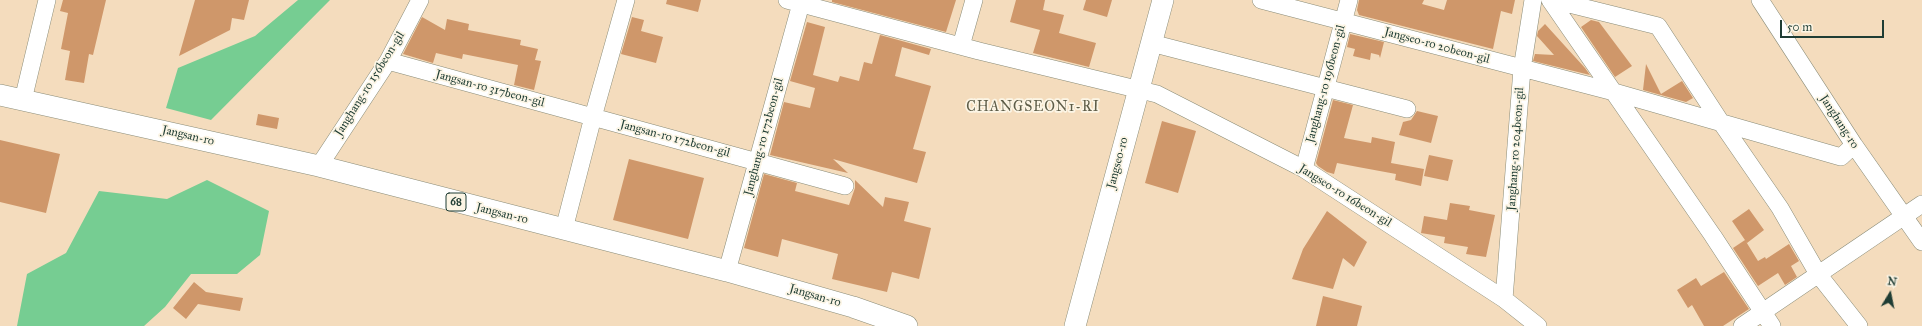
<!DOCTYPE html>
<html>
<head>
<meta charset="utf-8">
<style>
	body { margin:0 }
	#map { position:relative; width:1922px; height:326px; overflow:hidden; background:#f4dcbd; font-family:"IM FELL Great Primer",serif }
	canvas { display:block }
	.north { position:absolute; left:1870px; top:274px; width:40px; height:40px; -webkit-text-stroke:3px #fcf5e5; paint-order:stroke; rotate:10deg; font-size:11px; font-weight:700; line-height:16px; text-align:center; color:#1f3d34 }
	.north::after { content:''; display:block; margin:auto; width:14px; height:18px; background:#1f3d34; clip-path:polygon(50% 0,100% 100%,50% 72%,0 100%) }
	.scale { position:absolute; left:1780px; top:20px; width:104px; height:18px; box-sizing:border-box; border:2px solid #1f3d34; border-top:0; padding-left:5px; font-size:12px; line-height:14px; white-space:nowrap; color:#1f3d34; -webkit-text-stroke:3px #fcf5e5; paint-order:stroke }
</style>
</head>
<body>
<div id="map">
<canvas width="1922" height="326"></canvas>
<div class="north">N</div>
<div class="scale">50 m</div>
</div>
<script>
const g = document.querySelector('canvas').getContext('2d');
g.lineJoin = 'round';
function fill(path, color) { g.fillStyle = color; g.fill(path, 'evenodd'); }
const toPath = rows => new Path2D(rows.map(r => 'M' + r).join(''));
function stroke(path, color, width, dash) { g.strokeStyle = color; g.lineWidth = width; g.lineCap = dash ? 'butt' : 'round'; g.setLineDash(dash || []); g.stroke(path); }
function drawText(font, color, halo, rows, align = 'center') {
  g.font = font + ' "IM FELL Great Primer",serif'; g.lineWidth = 3.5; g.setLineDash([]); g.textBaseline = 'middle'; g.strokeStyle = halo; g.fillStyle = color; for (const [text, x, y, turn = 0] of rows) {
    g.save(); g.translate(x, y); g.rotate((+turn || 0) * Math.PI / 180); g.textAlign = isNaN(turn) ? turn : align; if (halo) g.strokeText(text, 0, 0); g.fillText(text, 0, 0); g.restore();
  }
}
fill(toPath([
	[298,0,330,0,211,120,166,108,178,68,255,36],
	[207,180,269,211,260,255,237,274,191,274,165,307,144,326,17,326,27,274,66,253,99,191,167,199]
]), '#76cd92');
fill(toPath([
	[63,0,106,0,93,55,89,54,84,83,65,80,70,51,61,49,68,13,60,11],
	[195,0,249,0,244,20,232,18,230,30,179,56],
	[667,0,701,0,698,12,666,4],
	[832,0,956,0,946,32,832,2],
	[1016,0,1045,0,1043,10,1064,15,1059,33,1096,43,1089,67,1033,53,1040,30,1010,22],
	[1086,0,1112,0,1107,17,1083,10],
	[1359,0,1424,0,1422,4,1444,10,1447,0,1515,0,1512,14,1501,11,1493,49,1359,15,1357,10],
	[422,17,445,30,447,19,469,24,468,30,521,40,520,45,538,49,535,60,541,61,534,90,514,85,518,65,463,54,462,59,436,53,433,63,403,54],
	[632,17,644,20,641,31,663,37,656,63,621,54],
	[1591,20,1599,22,1632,66,1615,77,1581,27],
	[807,22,825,27,813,75,838,82,840,76,859,81,864,62,872,64,880,35,931,49,929,55,902,47,895,76,931,86,913,149,926,152,917,183,833,159,848,173,770,155,784,102,810,108,815,88,790,81],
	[1545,24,1585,68,1590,75,1533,61,1535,54,1554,55,1537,36,1538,31],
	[1350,34,1384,42,1380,58,1379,55,1371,53,1370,60,1353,56,1355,49,1347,47],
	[1646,64,1661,94,1682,81,1693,98,1686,102,1643,90],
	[1333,100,1353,105,1344,138,1371,143,1372,137,1395,142,1391,163,1424,169,1421,186,1395,180,1396,174,1358,167,1337,163,1334,174,1327,172,1318,166,1316,163],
	[1417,111,1438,116,1431,143,1399,135,1403,122,1411,120],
	[258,114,279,118,277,129,256,125],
	[1162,121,1196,131,1178,193,1145,183],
	[0,140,60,154,46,213,0,202],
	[1429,155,1453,160,1448,181,1424,176],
	[629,159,704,178,688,239,613,220],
	[764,174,797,183,795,191,849,205,855,188,855,180,883,207,885,197,909,202,904,221,931,228,919,279,892,272,887,292,832,279,838,254,782,239,778,257,744,248],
	[1450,203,1470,206,1469,210,1495,215,1486,257,1466,254,1468,247,1444,243,1445,237,1421,233,1424,216,1447,220],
	[1749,209,1764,230,1747,243,1732,221],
	[1327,211,1367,242,1354,267,1343,258,1333,289,1292,279,1303,249],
	[1745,240,1758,261,1765,257,1766,259,1789,244,1799,261,1791,266,1797,277,1785,285,1778,273,1758,286,1733,248],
	[1724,272,1749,309,1723,326,1704,326,1692,305,1688,308,1677,290,1696,278,1701,286],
	[194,282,206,292,243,298,240,311,198,304,186,319,173,308],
	[1323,296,1362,306,1357,326,1316,326]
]), '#cf976a');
const minor = toPath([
	[787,0,979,51,1157,94,1304,169,1504,299,1538,326],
	[1261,0,1614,92,1841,157,1854,145],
	[1550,0,1713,236,1772,326],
	[1553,0,1658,26,1720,121,1780,208,1818,274,1859,326],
	[1760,0,1854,145,1922,242],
	[1151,43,1407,109],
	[961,46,974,0],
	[388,61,845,186],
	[23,100,47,0],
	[319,166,388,61,420,0],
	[1304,169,1349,0],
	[564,229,593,117,626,0],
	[727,271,802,0],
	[1504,299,1522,69,1533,0],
	[1742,326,1922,204]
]);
const major = toPath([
	[0,95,319,166,727,271,853,307,907,326],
	[1075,326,1163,0]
]);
stroke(minor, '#8a8c78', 18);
stroke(major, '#8a8c78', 22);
stroke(minor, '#fff', 17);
stroke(major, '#fff', 21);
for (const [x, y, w] of [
	[456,202,20]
]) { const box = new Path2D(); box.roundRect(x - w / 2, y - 9, w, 18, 3); g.fillStyle = '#fcf5e5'; g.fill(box); stroke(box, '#1f3d34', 1); }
drawText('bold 11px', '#1f3d34', null, [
	["68",456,202]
]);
drawText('12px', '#1f3d34', '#fcf5e5', [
	["Jangseo-ro 20beon-gil",1437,46,15],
	["Janghang-ro 156beon-gil",370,84,-58],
	["Janghang-ro 196beon-gil",1326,84,-75],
	["Jangsan-ro 317beon-gil",490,89,15],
	["Janghang-ro",1839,122,57],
	["Jangsan-ro",188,136,13],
	["Janghang-ro 172beon-gil",764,137,-75],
	["Jangsan-ro 172beon-gil",675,139,15],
	["Janghang-ro 204beon-gil",1516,149,-86],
	["Jangseo-ro",1118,163,-75],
	["Jangseo-ro 16beon-gil",1345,196,32],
	["Jangsan-ro",502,214,14],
	["Jangsan-ro",815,296,16]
]);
g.letterSpacing = '1px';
drawText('14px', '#5d5c47', '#fcf5e5', [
	["CHANGSEON1-RI",1033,108]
]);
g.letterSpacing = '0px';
</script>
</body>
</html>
